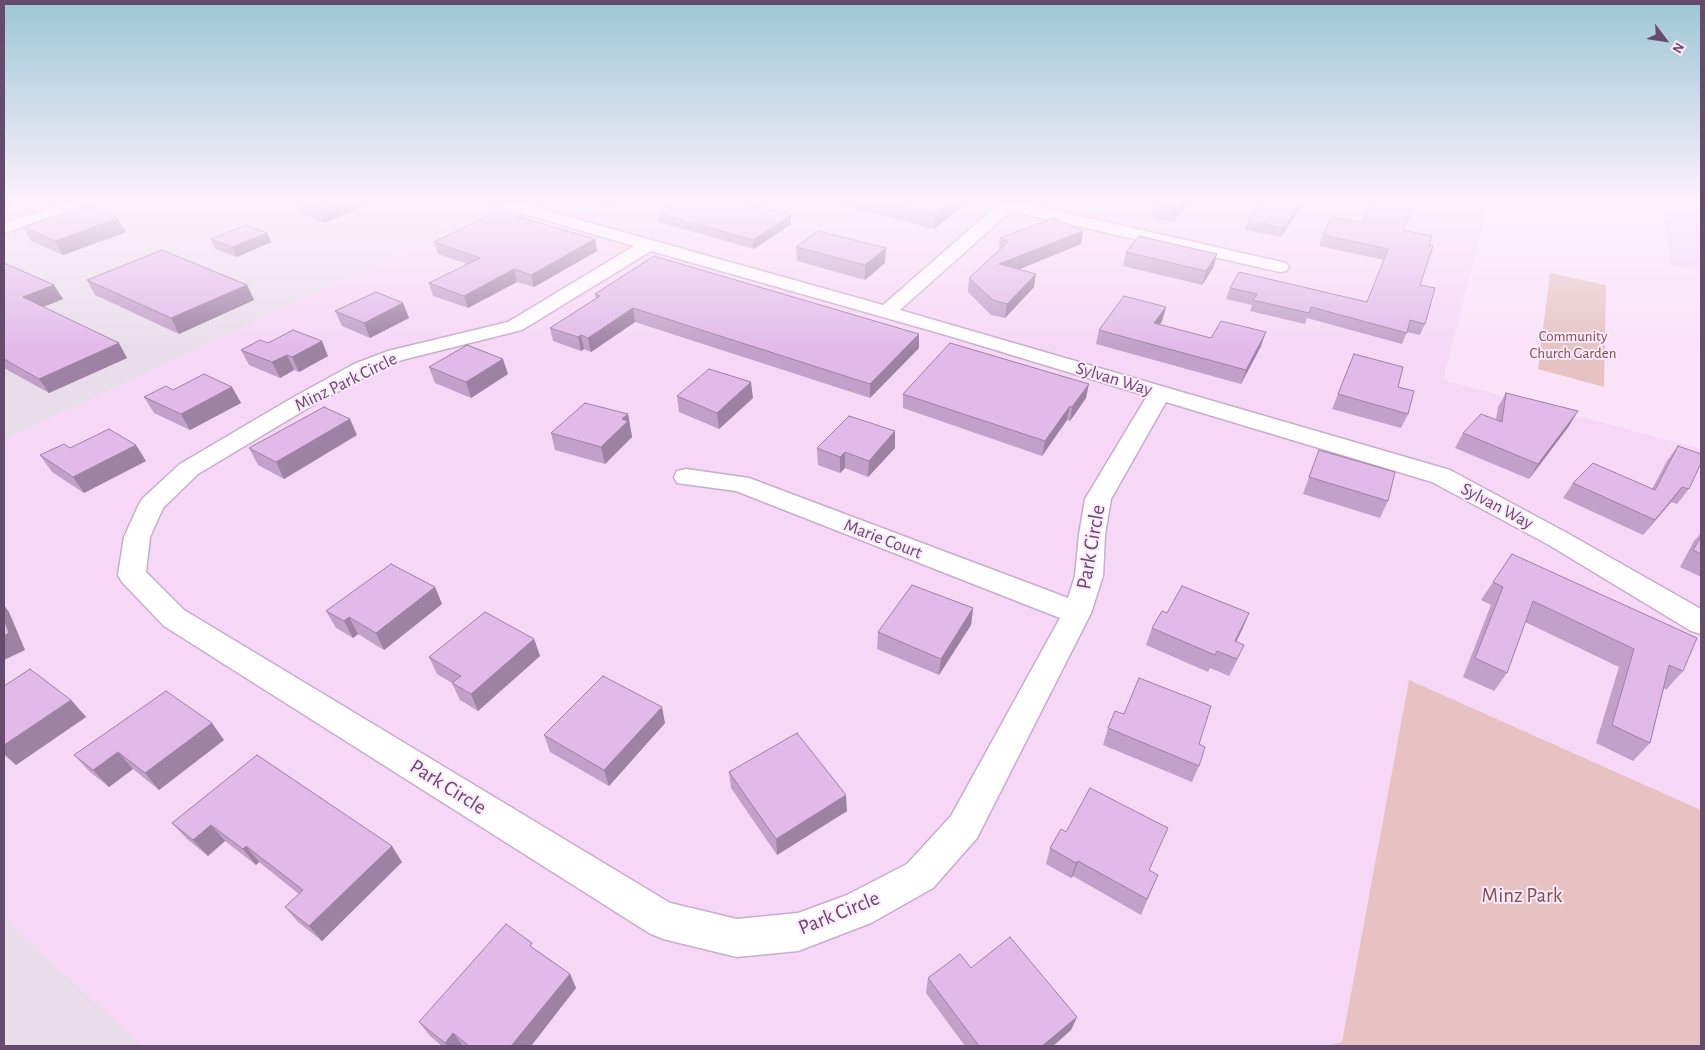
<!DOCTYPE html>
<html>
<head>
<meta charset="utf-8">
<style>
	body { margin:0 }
	#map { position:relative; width:1705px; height:1050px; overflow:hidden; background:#fae2f9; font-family:"Alegreya Sans",sans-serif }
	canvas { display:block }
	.frame { position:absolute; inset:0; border:5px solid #674b6f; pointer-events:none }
	.north { position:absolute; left:1640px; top:15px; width:50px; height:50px; -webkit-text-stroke:4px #fde8fc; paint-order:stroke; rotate:121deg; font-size:14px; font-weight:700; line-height:20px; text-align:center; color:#674b6f }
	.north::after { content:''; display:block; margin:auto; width:18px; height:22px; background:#674b6f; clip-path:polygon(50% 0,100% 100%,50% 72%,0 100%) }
</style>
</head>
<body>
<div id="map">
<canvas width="1705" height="1050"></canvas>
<div class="frame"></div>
<div class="north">N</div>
</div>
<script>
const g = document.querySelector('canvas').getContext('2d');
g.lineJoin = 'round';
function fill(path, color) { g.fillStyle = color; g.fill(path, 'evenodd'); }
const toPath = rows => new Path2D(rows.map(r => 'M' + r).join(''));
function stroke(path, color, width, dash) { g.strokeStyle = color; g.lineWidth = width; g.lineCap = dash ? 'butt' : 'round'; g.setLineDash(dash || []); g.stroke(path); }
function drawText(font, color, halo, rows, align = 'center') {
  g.font = font + ' "Alegreya Sans",sans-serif'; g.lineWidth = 4; g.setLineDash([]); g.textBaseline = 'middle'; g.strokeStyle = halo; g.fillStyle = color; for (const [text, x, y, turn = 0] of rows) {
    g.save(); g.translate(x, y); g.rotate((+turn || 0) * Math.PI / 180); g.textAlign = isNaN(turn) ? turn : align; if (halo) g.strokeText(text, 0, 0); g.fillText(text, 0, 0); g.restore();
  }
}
fill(toPath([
	[553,202,717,202,775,218,800,202,1489,202,1443,380,1701,449,1701,810,1409,681,1342,1042,1326,1046,142,1046,4,917,4,440,497,207,525,215]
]), '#f6d7f6');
fill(toPath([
	[1662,202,1701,202,1701,271,1671,265]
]), '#f0d6f9');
fill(toPath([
	[4,202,508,202,4,440],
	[717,202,800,202,775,218],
	[4,917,142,1046,4,1046]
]), '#e8dde9');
fill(toPath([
	[1550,273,1606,285,1604,387,1538,369],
	[1409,680,1701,810,1701,1046,1326,1046,1342,1042]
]), '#e6c3c2');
const minor = toPath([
	[70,202,93,202,91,205,4,233,4,223,70,202],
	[491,202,516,202,883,305,1001,202,1019,202,1286,263,1289,267,1286,271,1280,272,1011,211,900,310,1450,470,1567,533,1701,609,1701,634,1691,631,1549,545,1432,482,1166,402,1111,499,1105,535,1103,576,1091,613,977,838,933,888,871,923,798,951,737,957,663,939,649,933,164,626,122,582,118,575,124,537,139,504,143,498,180,464,292,398,354,364,388,351,508,322,634,246,493,205,491,202],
	[651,251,946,335,1147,396,1085,499,1079,535,1075,576,1068,598,749,478,686,469,677,471,674,477,677,483,736,491,1060,618,951,816,907,864,847,895,798,913,737,919,670,903,184,610,146,572,150,537,163,508,198,474,308,408,370,374,402,360,522,330,651,251]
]);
stroke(minor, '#c8adcc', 3);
fill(minor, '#fff');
fill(toPath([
	[296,202,374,202,324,223,302,215],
	[583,202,621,202,608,209],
	[829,202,967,202,967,203,934,229],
	[1156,202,1190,202,1173,222,1151,218,1154,204],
	[1261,202,1304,202,1281,237,1245,230,1248,220],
	[657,213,791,224,754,249,658,222],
	[1362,223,1403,230,1429,245,1420,285,1425,324,1420,335,1407,332,1402,344,1307,318,1305,324,1250,311,1252,305,1226,299,1230,288,1367,302,1384,260,1319,246,1323,235],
	[23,227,126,232,63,255,31,241],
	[1083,231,1081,244,1019,269,1034,287,1005,318,991,315,968,292,969,278,999,250,1000,238],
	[267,233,271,242,237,257,215,249,211,239],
	[595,239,597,251,534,287,517,282,468,308,433,296,429,283,467,264,438,254,434,242],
	[796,247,885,263,865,280,797,261],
	[1126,252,1217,254,1213,268,1202,285,1123,266],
	[4,263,63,299,43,307,127,358,49,393,4,368],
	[87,280,247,285,254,300,179,334,95,295],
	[595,294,919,348,870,398,635,322,591,352,584,349,581,351,553,341,550,328,596,298],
	[403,303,409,318,370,338,342,326,335,311],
	[1166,307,1162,321,1160,325,1211,338,1261,346,1241,384,1096,344,1099,330],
	[268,343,328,356,299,372,294,370,280,378,249,365,241,350],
	[1354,354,1408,414,1401,428,1332,409],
	[429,367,508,374,471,398,435,383],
	[232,387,241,403,190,430,154,413,144,397,173,390],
	[1506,393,1569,426,1529,479,1455,448,1463,433,1496,420,1498,407],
	[903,394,1086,398,1070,421,1067,420,1042,456,903,408],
	[677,396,753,398,719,429,679,412],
	[628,414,632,437,605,464,555,450,551,433],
	[895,431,895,448,868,477,845,468,840,473,818,465,817,448],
	[357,435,284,479,258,465,249,448],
	[1678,446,1689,489,1677,504,1671,502,1643,535,1563,498,1573,483,1652,489,1667,461],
	[70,448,146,461,84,493,52,472,40,455],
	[1319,450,1388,501,1380,518,1303,494],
	[1701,533,1701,577,1680,567,1694,541],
	[1493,582,1683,671,1666,690,1664,688,1650,743,1633,761,1596,743,1619,667,1525,622,1507,673,1494,691,1463,677,1491,605,1481,600],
	[435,587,442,604,384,650,358,634,353,638,336,628,326,611],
	[973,608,971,625,939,675,877,649,878,632],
	[1167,613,1249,613,1236,641,1244,645,1229,676,1210,668,1208,672,1146,645,1152,628],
	[534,639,540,656,478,711,460,700,452,683,437,674,429,657],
	[4,686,71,700,86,717,16,765,4,755],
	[665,723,609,786,550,752,544,735],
	[1108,728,1199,744,1199,766,1192,782,1103,745],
	[224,740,159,790,133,769,109,787,90,772,74,755],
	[257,755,402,862,322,941,298,922,285,907,299,894,259,862,256,865,225,841,208,856,187,839,172,823],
	[729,772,847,811,777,855,731,788],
	[1066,832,1158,875,1141,915,1073,876,1071,878,1046,864,1050,848],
	[535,949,570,974,576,988,531,1046,442,1046,430,1036,419,1022],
	[971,968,1077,1017,1071,1030,1053,1046,965,1046,926,993,928,978]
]), '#c2a0c9');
fill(toPath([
	[4,202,10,202,12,206,4,208],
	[337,202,374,202,324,223,319,209],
	[606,202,621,202,608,209],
	[952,202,967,202,967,203,934,229,935,215],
	[1182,202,1190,202,1173,222,1176,209],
	[1301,202,1304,202,1281,237,1284,228],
	[791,215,791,224,754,249,753,240],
	[118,218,126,232,63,255,55,241],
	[1083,231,1081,244,998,278,999,264],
	[267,233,271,242,237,257,232,247],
	[595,239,597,251,534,287,531,275],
	[886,248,885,263,865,280,865,265],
	[1217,254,1213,268,1202,285,1206,271],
	[514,269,517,282,468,308,464,296],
	[1036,274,1034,287,1005,318,1007,304],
	[54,285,63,299,33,311,23,297],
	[247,285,254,300,179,334,171,318],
	[403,303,409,318,370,338,364,323],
	[1166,307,1162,321,1151,337,1154,323],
	[633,308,635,322,591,352,588,338],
	[1266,332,1261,346,1241,384,1246,370],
	[919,334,919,348,870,398,870,384],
	[581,335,584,349,581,351,578,337],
	[322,341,328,356,299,372,292,357],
	[119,343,127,358,49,393,39,379],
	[287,355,294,370,280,378,272,362],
	[503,359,508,374,471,398,466,382],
	[751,382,753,398,719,429,717,413],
	[1089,384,1086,398,1070,421,1072,407],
	[232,387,241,403,190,430,181,414],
	[1070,406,1067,420,1042,456,1045,441],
	[1578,411,1569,426,1529,479,1538,464],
	[628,414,632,437,605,464,601,447,622,419],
	[350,419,357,435,284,479,276,462],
	[895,431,895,448,868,477,869,461],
	[136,445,146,461,84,493,73,477],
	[845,452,845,468,840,473,840,457],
	[1682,487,1671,502,1643,535,1655,520],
	[435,587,442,604,384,650,376,633],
	[4,605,9,612,25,650,4,660],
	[973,608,971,625,939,675,941,659],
	[1249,613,1242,630,1228,658,1235,641],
	[349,617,358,634,353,638,344,621],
	[534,639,540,656,478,711,471,694],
	[1244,645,1236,662,1229,676,1237,659],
	[71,700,86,717,16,765,4,753,4,745],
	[662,707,665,723,609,786,604,770],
	[212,723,224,740,159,790,145,773],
	[118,752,133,769,109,787,93,770],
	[846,795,847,811,777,855,776,839],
	[211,825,225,841,208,856,193,840],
	[246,846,259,862,256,865,243,849],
	[392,846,402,862,322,941,309,926],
	[1078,861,1073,876,1071,878,1076,863],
	[570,974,576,988,531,1046,511,1046],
	[1077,1017,1071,1030,1053,1046,1042,1046],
	[453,1033,463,1046,447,1046,445,1043]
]), '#9e82a4');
const building = toPath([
	[297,202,337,202,319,209,297,202],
	[677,202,737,202,791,215,753,240,657,213,677,202],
	[880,202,952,202,935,215,880,202],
	[1156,202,1182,202,1176,209,1154,204,1156,202],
	[1261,202,1301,202,1284,228,1248,220,1261,202],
	[1372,202,1414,202,1403,230,1432,236,1429,245,1433,246,1420,285,1435,288,1425,324,1410,320,1407,333,1311,307,1309,313,1253,300,1257,294,1230,288,1239,272,1367,302,1388,249,1323,235,1332,217,1362,223,1372,202],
	[86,205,118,218,55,241,23,227,86,205],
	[498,211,595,239,531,275,514,269,464,296,429,283,480,258,434,242,498,211],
	[1054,218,1083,231,999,264,1036,274,1007,304,993,300,969,278,1008,242,1000,238,1054,218],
	[246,225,267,233,232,247,211,239,246,225],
	[818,231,886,248,865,265,796,247,818,231],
	[1139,236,1217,254,1206,271,1126,252,1139,236],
	[162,250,247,285,171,318,87,280,162,250],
	[654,256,919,334,870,384,633,308,588,338,581,335,578,337,550,328,600,296,595,294,654,256],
	[4,263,54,285,23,297,119,343,39,379,4,359,4,263],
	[376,292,403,303,364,323,335,311,376,292],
	[1124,296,1166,307,1154,323,1211,338,1221,321,1266,332,1246,370,1099,330,1124,296],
	[293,330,322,341,292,357,287,355,272,362,241,350,260,340,268,343,293,330],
	[950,343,1089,384,1072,407,1070,406,1045,441,903,394,950,343],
	[467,345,503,359,466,382,429,367,467,345],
	[1354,354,1403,367,1398,387,1414,391,1408,414,1338,394,1354,354],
	[709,369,751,382,717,413,677,396,709,369],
	[204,374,232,387,181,414,144,397,166,386,173,390,204,374],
	[1506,393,1578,411,1538,464,1463,433,1481,414,1502,422,1506,393],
	[585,403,628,414,622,419,628,421,601,447,551,433,585,403],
	[324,407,350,419,276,462,249,448,324,407],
	[849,416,895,431,869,461,845,452,840,457,817,448,849,416],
	[109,429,136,445,73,477,40,455,64,444,70,448,109,429],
	[1678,446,1701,454,1701,463,1689,489,1682,487,1655,520,1573,483,1593,463,1655,490,1678,446],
	[1319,450,1395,472,1388,501,1309,477,1319,450],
	[1701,537,1701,554,1693,550,1701,537],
	[1512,554,1697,638,1683,671,1669,665,1650,743,1612,725,1634,649,1533,601,1507,673,1475,658,1503,587,1493,582,1512,554],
	[391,564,435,587,376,633,349,617,344,621,326,611,391,564],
	[912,585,973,608,941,659,878,632,912,585],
	[1182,586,1249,613,1235,641,1244,645,1237,659,1217,651,1215,655,1152,628,1162,611,1167,613,1182,586],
	[485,612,534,639,471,694,452,683,461,676,429,657,485,612],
	[4,619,9,633,4,636,4,619],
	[30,669,71,700,4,745,4,686,30,669],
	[603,676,662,707,604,770,544,735,603,676],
	[1139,678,1211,706,1199,744,1205,747,1199,766,1108,728,1115,711,1124,714,1139,678],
	[166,691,212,723,145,773,118,752,93,770,74,755,166,691],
	[797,733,846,795,776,839,729,772,797,733],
	[257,755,392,846,309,926,285,907,303,890,246,846,243,849,211,825,193,840,172,823,257,755],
	[1090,788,1168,828,1149,870,1158,875,1147,899,1078,861,1076,863,1050,848,1061,829,1066,832,1090,788],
	[506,924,532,943,530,946,570,974,511,1046,469,1046,453,1033,445,1043,419,1022,506,924],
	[1010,937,1077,1017,1042,1046,979,1046,928,978,960,954,971,968,1010,937]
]);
fill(building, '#e2baea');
stroke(building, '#9e82a4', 1);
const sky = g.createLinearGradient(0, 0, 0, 349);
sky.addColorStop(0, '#9cc6d5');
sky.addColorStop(0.58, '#fdf2fc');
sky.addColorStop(1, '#fdf2fc00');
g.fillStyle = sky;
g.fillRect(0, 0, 1705, 349);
drawText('15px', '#7f514a', '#fde8fc', [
	["Community",1573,336],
	["Church Garden",1573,353]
]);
drawText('18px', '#674b6f', '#fde8fc', [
	["Sylvan Way",1114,379,17],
	["Minz Park Circle",346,382,-26],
	["Sylvan Way",1497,506,28],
	["Marie Court",883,539,21]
]);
drawText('21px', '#674b6f', '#fde8fc', [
	["Park Circle",1091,547,-80],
	["Park Circle",448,787,32],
	["Park Circle",839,913,-22]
]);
drawText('21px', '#7f514a', '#fde8fc', [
	["Minz Park",1522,896]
]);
</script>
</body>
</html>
